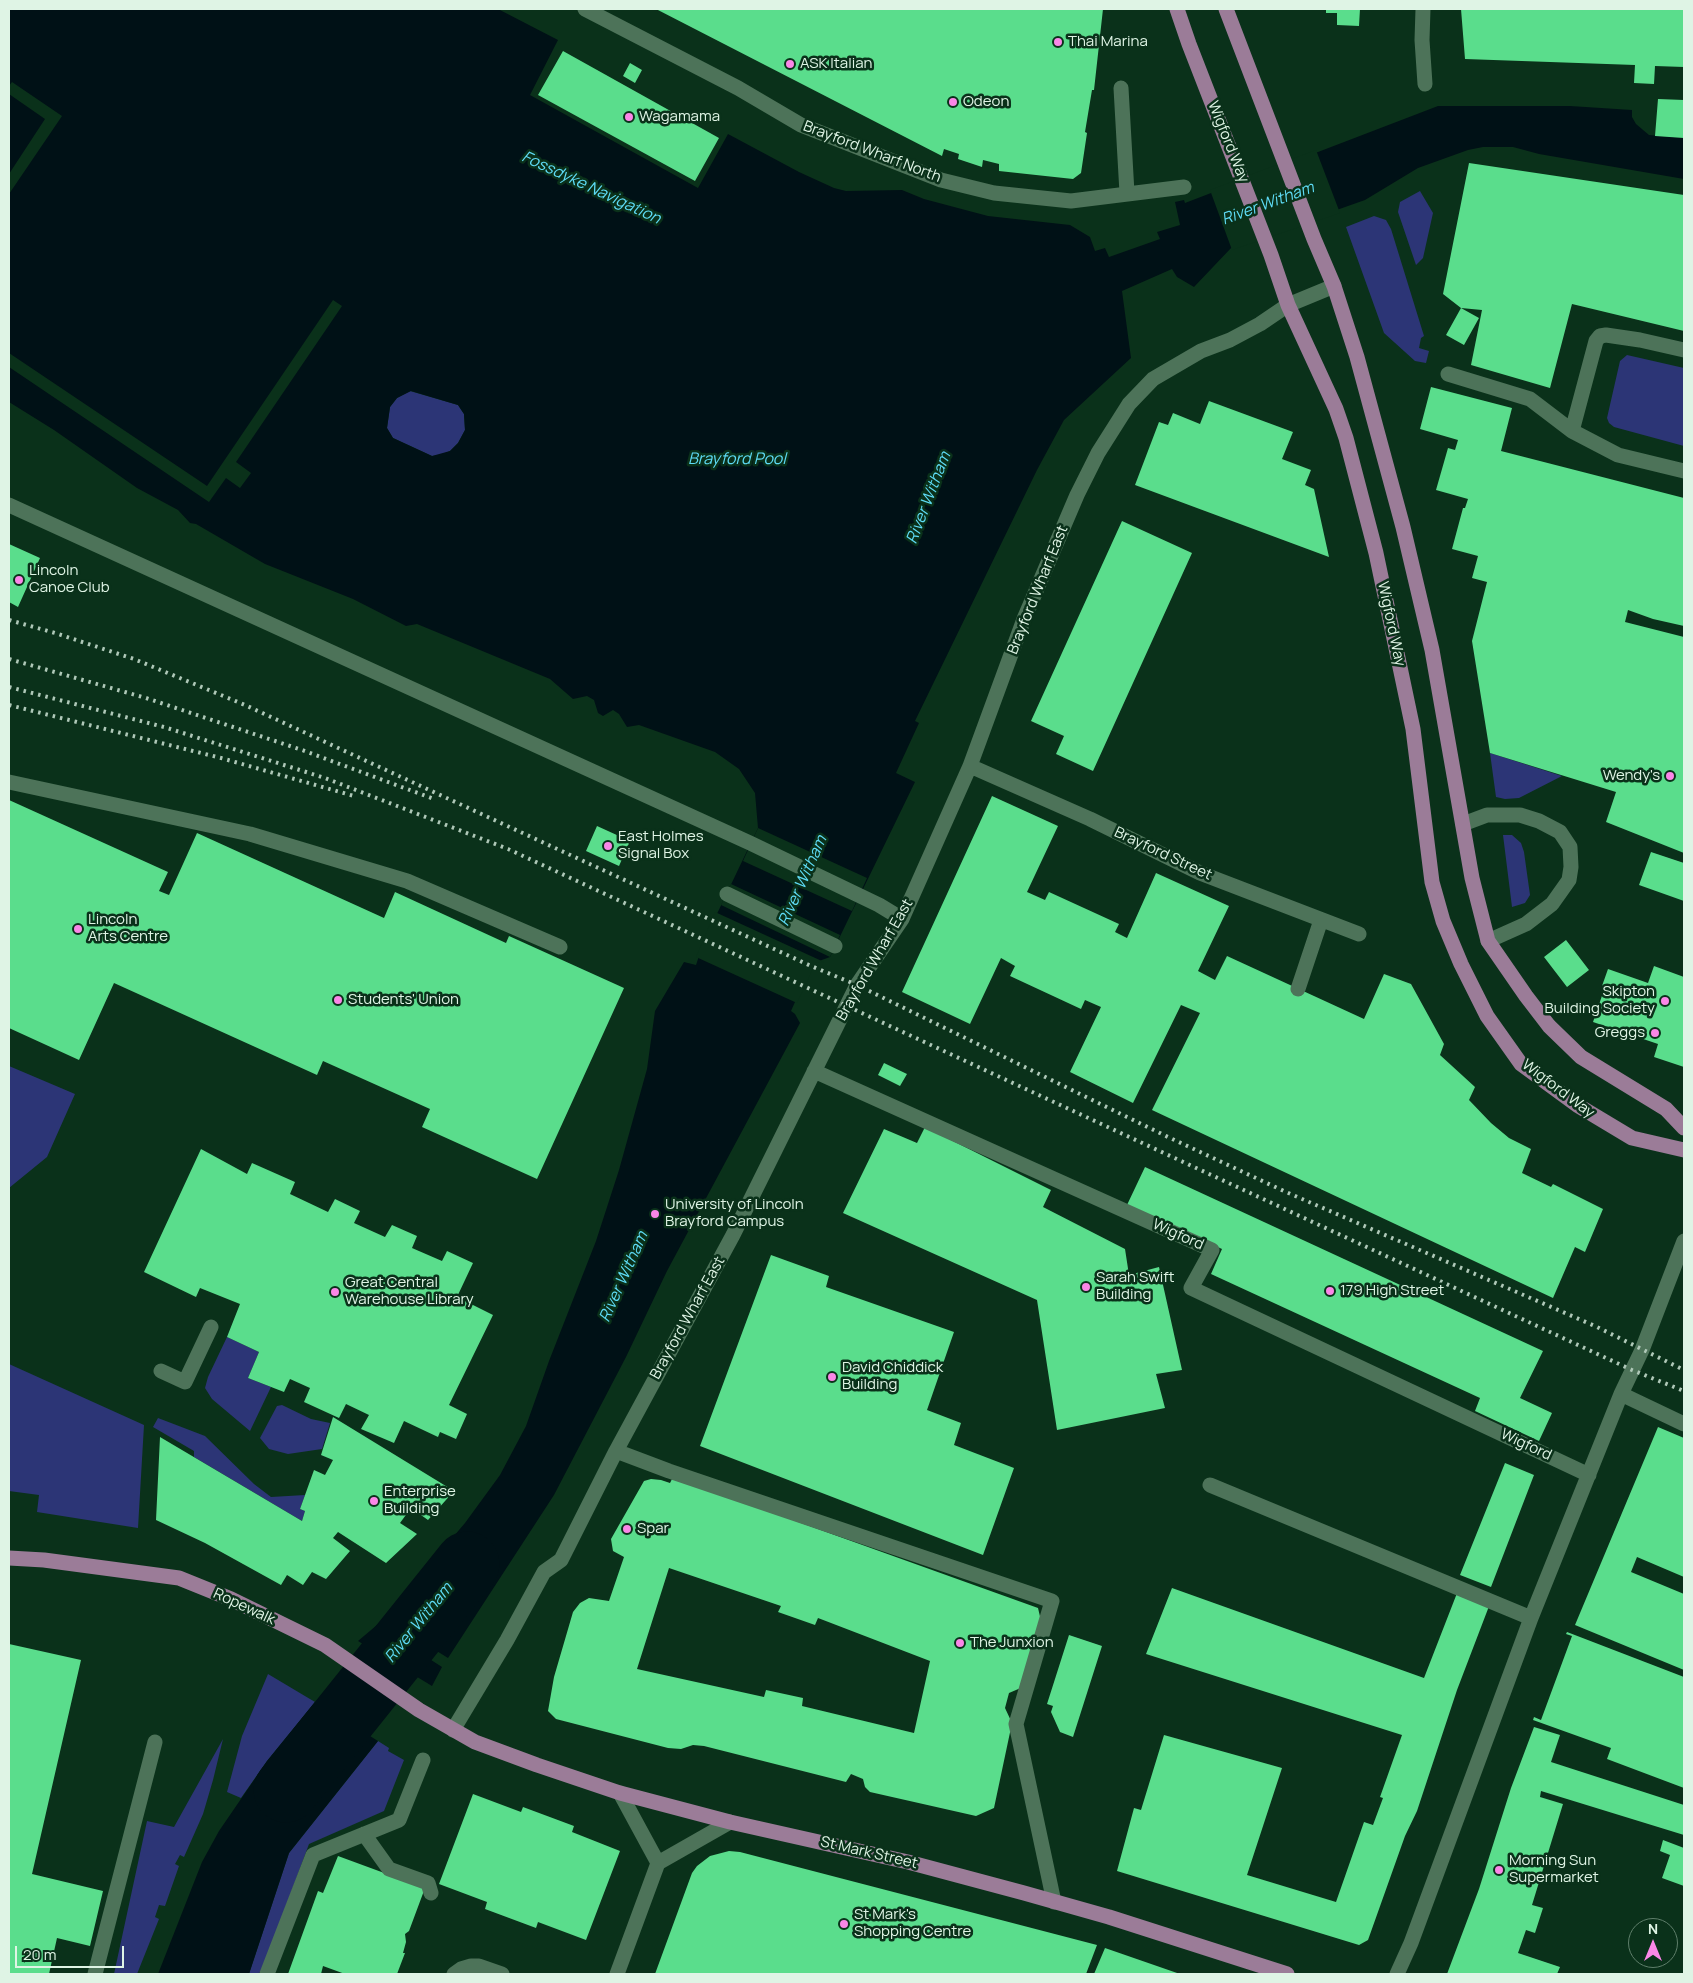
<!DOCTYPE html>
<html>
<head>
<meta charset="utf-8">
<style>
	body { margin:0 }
	#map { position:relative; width:1693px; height:1983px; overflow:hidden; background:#0a311a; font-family:Manrope,sans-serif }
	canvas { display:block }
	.frame { position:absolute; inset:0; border:10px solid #dff4e5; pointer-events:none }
	.north { position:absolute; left:1628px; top:1918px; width:50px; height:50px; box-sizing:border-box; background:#0a311a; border:1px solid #5f7f6b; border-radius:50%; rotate:0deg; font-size:14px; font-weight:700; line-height:20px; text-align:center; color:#dff4e5 }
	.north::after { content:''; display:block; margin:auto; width:18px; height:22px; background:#fa87e7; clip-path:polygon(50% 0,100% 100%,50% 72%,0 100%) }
	.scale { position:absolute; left:15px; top:1946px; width:109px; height:22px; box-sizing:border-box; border:2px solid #dff4e5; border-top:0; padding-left:6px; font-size:15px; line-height:18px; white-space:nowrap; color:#dff4e5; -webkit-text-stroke:4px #0a311a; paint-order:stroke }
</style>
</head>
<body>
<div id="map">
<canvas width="1693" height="1983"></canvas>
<div class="frame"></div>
<div class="north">N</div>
<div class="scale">20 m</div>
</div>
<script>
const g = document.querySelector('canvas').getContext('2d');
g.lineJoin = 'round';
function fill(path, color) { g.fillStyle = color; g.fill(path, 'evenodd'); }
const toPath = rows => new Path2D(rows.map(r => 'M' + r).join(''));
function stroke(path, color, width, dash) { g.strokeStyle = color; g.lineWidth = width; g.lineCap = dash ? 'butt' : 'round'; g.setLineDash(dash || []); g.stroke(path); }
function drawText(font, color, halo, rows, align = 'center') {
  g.font = font + ' Manrope,sans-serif'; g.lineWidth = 5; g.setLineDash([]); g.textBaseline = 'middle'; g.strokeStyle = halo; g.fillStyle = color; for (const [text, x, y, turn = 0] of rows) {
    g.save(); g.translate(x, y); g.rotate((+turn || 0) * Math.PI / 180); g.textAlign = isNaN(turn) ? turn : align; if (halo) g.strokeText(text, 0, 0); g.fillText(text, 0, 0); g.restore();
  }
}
fill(toPath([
	[1420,191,1433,213,1423,258,1416,265,1398,212,1400,202],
	[1374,216,1386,220,1391,229,1424,336,1421,338,1419,348,1429,351,1426,363,1415,361,1384,333,1346,227],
	[1627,355,1684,368,1684,446,1614,427,1609,423,1607,418,1620,361],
	[410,391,458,405,464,414,465,430,458,443,450,451,441,455,432,456,393,438,387,428,390,407,397,398],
	[1490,753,1562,776,1519,798,1505,799,1496,797],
	[1503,835,1512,835,1521,843,1524,852,1530,895,1525,903,1512,907],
	[9,1066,75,1094,47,1157,9,1188],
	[227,1337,259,1352,248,1378,271,1387,250,1431,212,1399,205,1388,208,1377],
	[9,1364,144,1425,138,1528,37,1512,39,1495,9,1491],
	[282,1405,311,1419,330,1423,322,1449,288,1454,269,1449,260,1438,277,1406],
	[158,1418,205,1436,254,1484,271,1497,305,1495,300,1509,305,1511,302,1521,194,1457,194,1451,153,1427],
	[268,1674,315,1702,267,1761,241,1798,227,1792,242,1736],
	[223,1739,213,1780,203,1814,184,1857,180,1855,175,1864,179,1866,165,1906,159,1905,155,1917,159,1919,137,1974,114,1974,147,1821,174,1827],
	[378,1741,389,1748,388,1751,404,1760,384,1811,309,1844,262,1971,257,1974,249,1974,289,1853]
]), '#2c3576');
fill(toPath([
	[9,9,498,9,558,40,530,95,698,188,728,134,799,172,834,188,846,191,902,190,924,199,988,216,1070,225,1090,237,1095,251,1105,248,1109,257,1160,239,1157,232,1180,225,1175,202,1184,200,1185,203,1438,106,1570,106,1632,110,1632,117,1636,124,1649,135,1684,138,1684,179,1539,154,1513,147,1483,147,1468,150,1418,168,1365,200,1232,247,1194,287,1177,277,1172,269,1122,291,1131,358,1064,420,1037,470,915,721,919,723,896,773,915,782,830,957,819,961,814,959,791,1011,795,1014,800,1023,667,1271,626,1357,554,1495,448,1658,384,1618,465,1523,500,1475,526,1426,549,1361,596,1241,619,1170,647,1069,655,1011,684,962,696,965,704,941,758,828,755,793,739,769,715,752,639,725,627,727,619,714,613,710,603,716,598,713,594,700,587,696,573,699,550,679,417,624,406,626,353,599,265,564,196,524,190,523,178,510,137,488,54,430,9,402],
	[411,391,458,405,464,414,465,430,458,443,450,451,432,456,393,438,387,428,390,407,397,398],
	[377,1625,442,1667,432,1686,358,1641],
	[315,1702,378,1741,289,1853,249,1974,158,1974,202,1862,219,1831,267,1761]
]), '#001116');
fill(toPath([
	[12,82,62,116,9,194,9,174,45,119,9,94,9,86],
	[1316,150,1340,213,1232,250,1210,190],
	[333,300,342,306,236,462,251,473,240,488,226,478,209,502,9,367,9,353,207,486],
	[758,828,867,878,852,911,743,861],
	[731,884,840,935,830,957,721,905],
	[715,912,824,962,819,963,816,962,797,1003,696,957]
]), '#0a311a');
stroke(toPath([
	[286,1790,467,1564]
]), '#001116', 65);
fill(toPath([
	[656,9,1103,9,1094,90,1092,90,1085,132,1087,133,1081,173,1073,179,999,171,999,164,983,160,982,167,958,159,959,154,944,149,942,156],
	[1326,9,1360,9,1359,26,1337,25,1337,13,1326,13],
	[1461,9,1684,9,1684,67,1655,66,1654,84,1634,83,1635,65,1465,59],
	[563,51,719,138,695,181,538,95],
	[630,63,642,70,635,83,623,76],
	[1658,99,1684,100,1684,138,1655,136],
	[1469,163,1684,195,1684,331,1572,304,1550,388,1471,365,1482,310,1461,308,1443,294],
	[1461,308,1479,318,1464,345,1446,335],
	[1431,387,1512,408,1501,451,1684,498,1684,626,1653,619,1628,610,1625,622,1684,637,1684,853,1606,822,1616,792,1490,753,1472,641,1487,582,1472,578,1478,556,1452,549,1463,508,1465,508,1468,499,1436,490,1448,448,1455,450,1458,440,1420,429],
	[1209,401,1293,432,1282,459,1311,470,1305,485,1314,489,1329,557,1135,485,1159,422,1168,425,1173,413,1200,424],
	[1122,521,1192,553,1093,771,1056,754,1064,736,1031,721],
	[9,544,40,558,18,607,9,602],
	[992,796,1058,826,1027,892,1045,900,1049,892,1119,924,1115,932,1127,938,1156,873,1229,906,1198,971,1215,980,1227,956,1364,1019,1384,974,1411,984,1444,1044,1440,1055,1475,1087,1469,1100,1491,1123,1509,1138,1531,1149,1522,1173,1551,1187,1553,1184,1603,1209,1585,1252,1575,1247,1553,1298,1152,1110,1200,1013,1181,1005,1133,1103,1070,1072,1101,1007,1085,1000,1081,1009,1010,976,1015,966,1001,958,970,1024,902,992],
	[9,800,168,872,159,891,169,895,197,833,384,918,395,892,506,943,509,936,624,988,537,1179,422,1127,430,1109,323,1061,317,1075,114,983,79,1060,9,1028],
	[597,826,630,841,619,866,586,851],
	[1651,852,1684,863,1684,901,1639,885],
	[1566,940,1589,970,1567,987,1544,957],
	[1654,966,1684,977,1684,1067,1654,1057,1658,1044,1593,1022,1605,987,1602,986,1608,969,1648,983],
	[884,1063,907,1074,900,1086,878,1075],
	[925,1127,1051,1190,1043,1207,1125,1249,1129,1275,1159,1267,1182,1370,1156,1374,1165,1408,1057,1430,1037,1300,843,1213,884,1129,917,1143],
	[201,1149,247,1174,252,1163,295,1182,290,1194,328,1212,335,1199,360,1211,354,1223,385,1237,392,1225,417,1236,412,1248,442,1261,447,1251,473,1263,457,1297,493,1315,449,1405,467,1414,456,1439,440,1432,438,1437,404,1421,394,1443,361,1429,369,1415,346,1404,339,1418,304,1402,310,1388,290,1379,284,1392,248,1378,259,1352,227,1337,240,1304,200,1288,196,1297,144,1272],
	[1145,1167,1543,1351,1520,1398,1552,1413,1539,1441,1475,1411,1480,1398,1211,1274,1222,1249,1127,1205],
	[771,1255,829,1276,826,1287,954,1332,927,1410,961,1423,954,1445,1014,1468,983,1555,700,1446],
	[333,1417,454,1491,428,1520,411,1508,400,1523,417,1534,386,1563,338,1532,333,1538,350,1551,326,1579,312,1572,303,1585,287,1575,281,1585,205,1543,156,1520,160,1437,302,1521,305,1511,300,1509,314,1470,325,1475,333,1460,321,1455],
	[1658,1427,1684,1438,1684,1577,1637,1557,1631,1572,1684,1594,1684,1670,1575,1625],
	[1505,1463,1534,1475,1491,1587,1460,1575],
	[673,1477,1038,1608,1042,1625,1023,1687,1009,1693,1005,1708,1012,1723,994,1808,976,1816,870,1792,865,1787,863,1779,851,1774,846,1782,704,1746,693,1745,681,1749,668,1748,556,1719,548,1711,554,1677,573,1612,580,1603,589,1598,609,1601,624,1557,613,1551,611,1539,644,1481,651,1479,661,1480,670,1483],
	[669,1568,781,1606,778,1612,815,1625,818,1618,930,1661,914,1733,802,1706,803,1698,766,1690,764,1697,637,1669],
	[1172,1588,1424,1678,1459,1588,1491,1601,1457,1690,1417,1811,1405,1836,1368,1940,1359,1945,1117,1871,1134,1808,1141,1810,1164,1735,1282,1768,1247,1875,1336,1902,1364,1822,1373,1825,1383,1798,1380,1797,1402,1735,1146,1654],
	[1567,1632,1684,1677,1684,1788,1607,1759,1611,1748,1533,1720,1534,1717,1541,1720,1572,1636,1566,1634],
	[1069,1635,1102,1646,1073,1737,1060,1732,1051,1712,1053,1706,1047,1704],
	[9,1644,81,1660,32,1874,103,1891,90,1946,57,1938,49,1974,9,1974],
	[1534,1727,1560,1735,1551,1762,1684,1805,1684,1835,1541,1791,1540,1797,1563,1804,1532,1905,1543,1908,1535,1933,1526,1930,1518,1953,1560,1967,1557,1974,1447,1974,1479,1889,1511,1788],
	[473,1794,521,1812,523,1807,574,1826,572,1832,620,1851,586,1940,538,1922,536,1928,485,1909,487,1902,439,1884],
	[1663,1840,1684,1848,1684,1886,1662,1878,1670,1855,1660,1851],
	[729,1851,740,1852,1097,1945,1086,1974,655,1974,692,1873,697,1866,710,1856],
	[338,1856,425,1888,409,1931,405,1934,406,1942,403,1953,405,1953,397,1974,345,1974,323,1966,321,1974,288,1974,318,1891,323,1893],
	[1105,1948,1180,1974,1094,1974]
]), '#5add8c');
stroke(toPath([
	[585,9,738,88,801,125,941,180,994,193,1071,201,1184,187],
	[1423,9,1422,40,1425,84],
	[1121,88,1127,193],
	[1684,350,1640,340,1606,335,1600,336,1596,341,1572,431,1618,455,1684,471],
	[1448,374,1530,399,1572,431],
	[9,505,750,843,879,905,902,919],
	[970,766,1090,819,1200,873,1359,934],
	[9,782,250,834,407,881,560,947],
	[1463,824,1487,815,1520,815,1539,821,1560,832,1570,847,1571,867,1569,880,1552,904,1526,924,1488,941],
	[727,894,835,946],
	[1298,989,1321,920],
	[814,1071,1212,1250,1191,1288,1589,1475],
	[161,1371,185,1382,211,1327],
	[1621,1394,1684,1424],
	[616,1451,669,1471,1052,1601,1016,1724,1054,1902],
	[1210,1485,1531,1618],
	[453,1730,507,1640,544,1572,561,1560,616,1451,733,1235,857,985,902,919,970,766,1024,619,1077,495,1098,453,1129,404,1153,379,1201,351,1230,340,1260,324,1288,305,1334,286],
	[620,1793,658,1863],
	[364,1834,389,1869,428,1883,431,1893],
	[95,1974,155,1742],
	[267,1974,313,1855,399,1820,423,1760],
	[454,1974,461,1969,471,1966,479,1966,502,1974],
	[617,1974,658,1863,730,1822],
	[1397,1974,1411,1943,1531,1618,1621,1394,1642,1350,1684,1241]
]), '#4d7359', 15);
stroke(toPath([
	[1177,9,1189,44,1271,255,1288,305,1336,409,1346,438,1376,553,1413,729,1432,882,1443,921,1461,964,1487,1016,1521,1064,1577,1105,1632,1138,1684,1150],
	[1226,9,1314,239,1334,286,1357,357,1403,527,1432,650,1472,878,1488,941,1526,996,1549,1026,1581,1057,1666,1109,1684,1128],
	[9,1558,44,1560,179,1578,231,1599,325,1645,419,1710,475,1742,537,1765,620,1793,730,1822,908,1862,1024,1893,1109,1917,1287,1974]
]), '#9b7c98', 15);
stroke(toPath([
	[9,620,55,633,134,659,245,705,811,966,857,985,1168,1137,1286,1192,1595,1326,1684,1370],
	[9,659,146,698,302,750,434,799],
	[9,687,164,727,325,778,508,849,1632,1370,1684,1391],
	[9,705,221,758,354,796]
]), '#afc8b8', 4, [2.5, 5]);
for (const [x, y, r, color] of [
	[1058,42,5,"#fa87e7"],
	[790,64,5,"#fa87e7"],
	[953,102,5,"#fa87e7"],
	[629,117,5,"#fa87e7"],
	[19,580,5,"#fa87e7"],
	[1670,776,5,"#fa87e7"],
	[608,846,5,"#fa87e7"],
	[78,929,5,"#fa87e7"],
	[338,1000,5,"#fa87e7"],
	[1665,1001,5,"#fa87e7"],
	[1655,1033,5,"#fa87e7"],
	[655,1214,5,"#fa87e7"],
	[1086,1287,5,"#fa87e7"],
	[1330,1291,5,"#fa87e7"],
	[335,1292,5,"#fa87e7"],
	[832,1377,5,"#fa87e7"],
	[374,1501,5,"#fa87e7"],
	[627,1529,5,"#fa87e7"],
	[960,1643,5,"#fa87e7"],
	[1499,1870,5,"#fa87e7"],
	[844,1924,5,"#fa87e7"]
]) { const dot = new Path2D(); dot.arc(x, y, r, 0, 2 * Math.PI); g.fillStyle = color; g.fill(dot); stroke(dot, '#0a311a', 2); }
drawText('15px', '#dff4e5', '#0a311a', [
	["Thai Marina",1068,42],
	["ASK Italian",800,64],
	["Odeon",963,102],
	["Wagamama",639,117],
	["Lincoln",29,571],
	["Canoe Club",29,588],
	["Wendy's",1660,776,"right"],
	["East Holmes",618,837],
	["Signal Box",618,854],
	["Lincoln",88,920],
	["Arts Centre",88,937],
	["Skipton",1655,992,"right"],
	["Building Society",1655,1009,"right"],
	["Students' Union",348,1000],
	["Greggs",1645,1033,"right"],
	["University of Lincoln",665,1205],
	["Brayford Campus",665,1222],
	["Sarah Swift",1096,1278],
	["Building",1096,1295],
	["Great Central",345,1283],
	["Warehouse Library",345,1300],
	["179 High Street",1340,1291],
	["David Chiddick",842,1368],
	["Building",842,1385],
	["Enterprise",384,1492],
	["Building",384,1509],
	["Spar",637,1529],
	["The Junxion",970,1643],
	["Morning Sun",1509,1861],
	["Supermarket",1509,1878],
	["St Mark's",854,1915],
	["Shopping Centre",854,1932]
], 'left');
drawText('15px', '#dff4e5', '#0a311a', [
	["Wigford Way",1228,142,68],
	["Brayford Wharf North",872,152,21],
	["Brayford Wharf East",1038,590,-68],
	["Wigford Way",1391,624,78],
	["Brayford Street",1163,854,25],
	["Brayford Wharf East",875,960,-60],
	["Wigford Way",1558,1089,37],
	["Wigford",1178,1235,24],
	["Brayford Wharf East",688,1318,-61],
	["Wigford",1526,1445,25],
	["Ropewalk",244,1607,25],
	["St Mark Street",869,1853,13]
]);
drawText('italic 16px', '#5edbf5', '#0a311a', [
	["Fossdyke Navigation",591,188,25],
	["River Witham",1268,204,-20],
	["Brayford Pool",737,460],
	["River Witham",929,498,-69],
	["River Witham",803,881,-66],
	["River Witham",624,1277,-66],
	["River Witham",419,1623,-51]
]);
</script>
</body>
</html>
